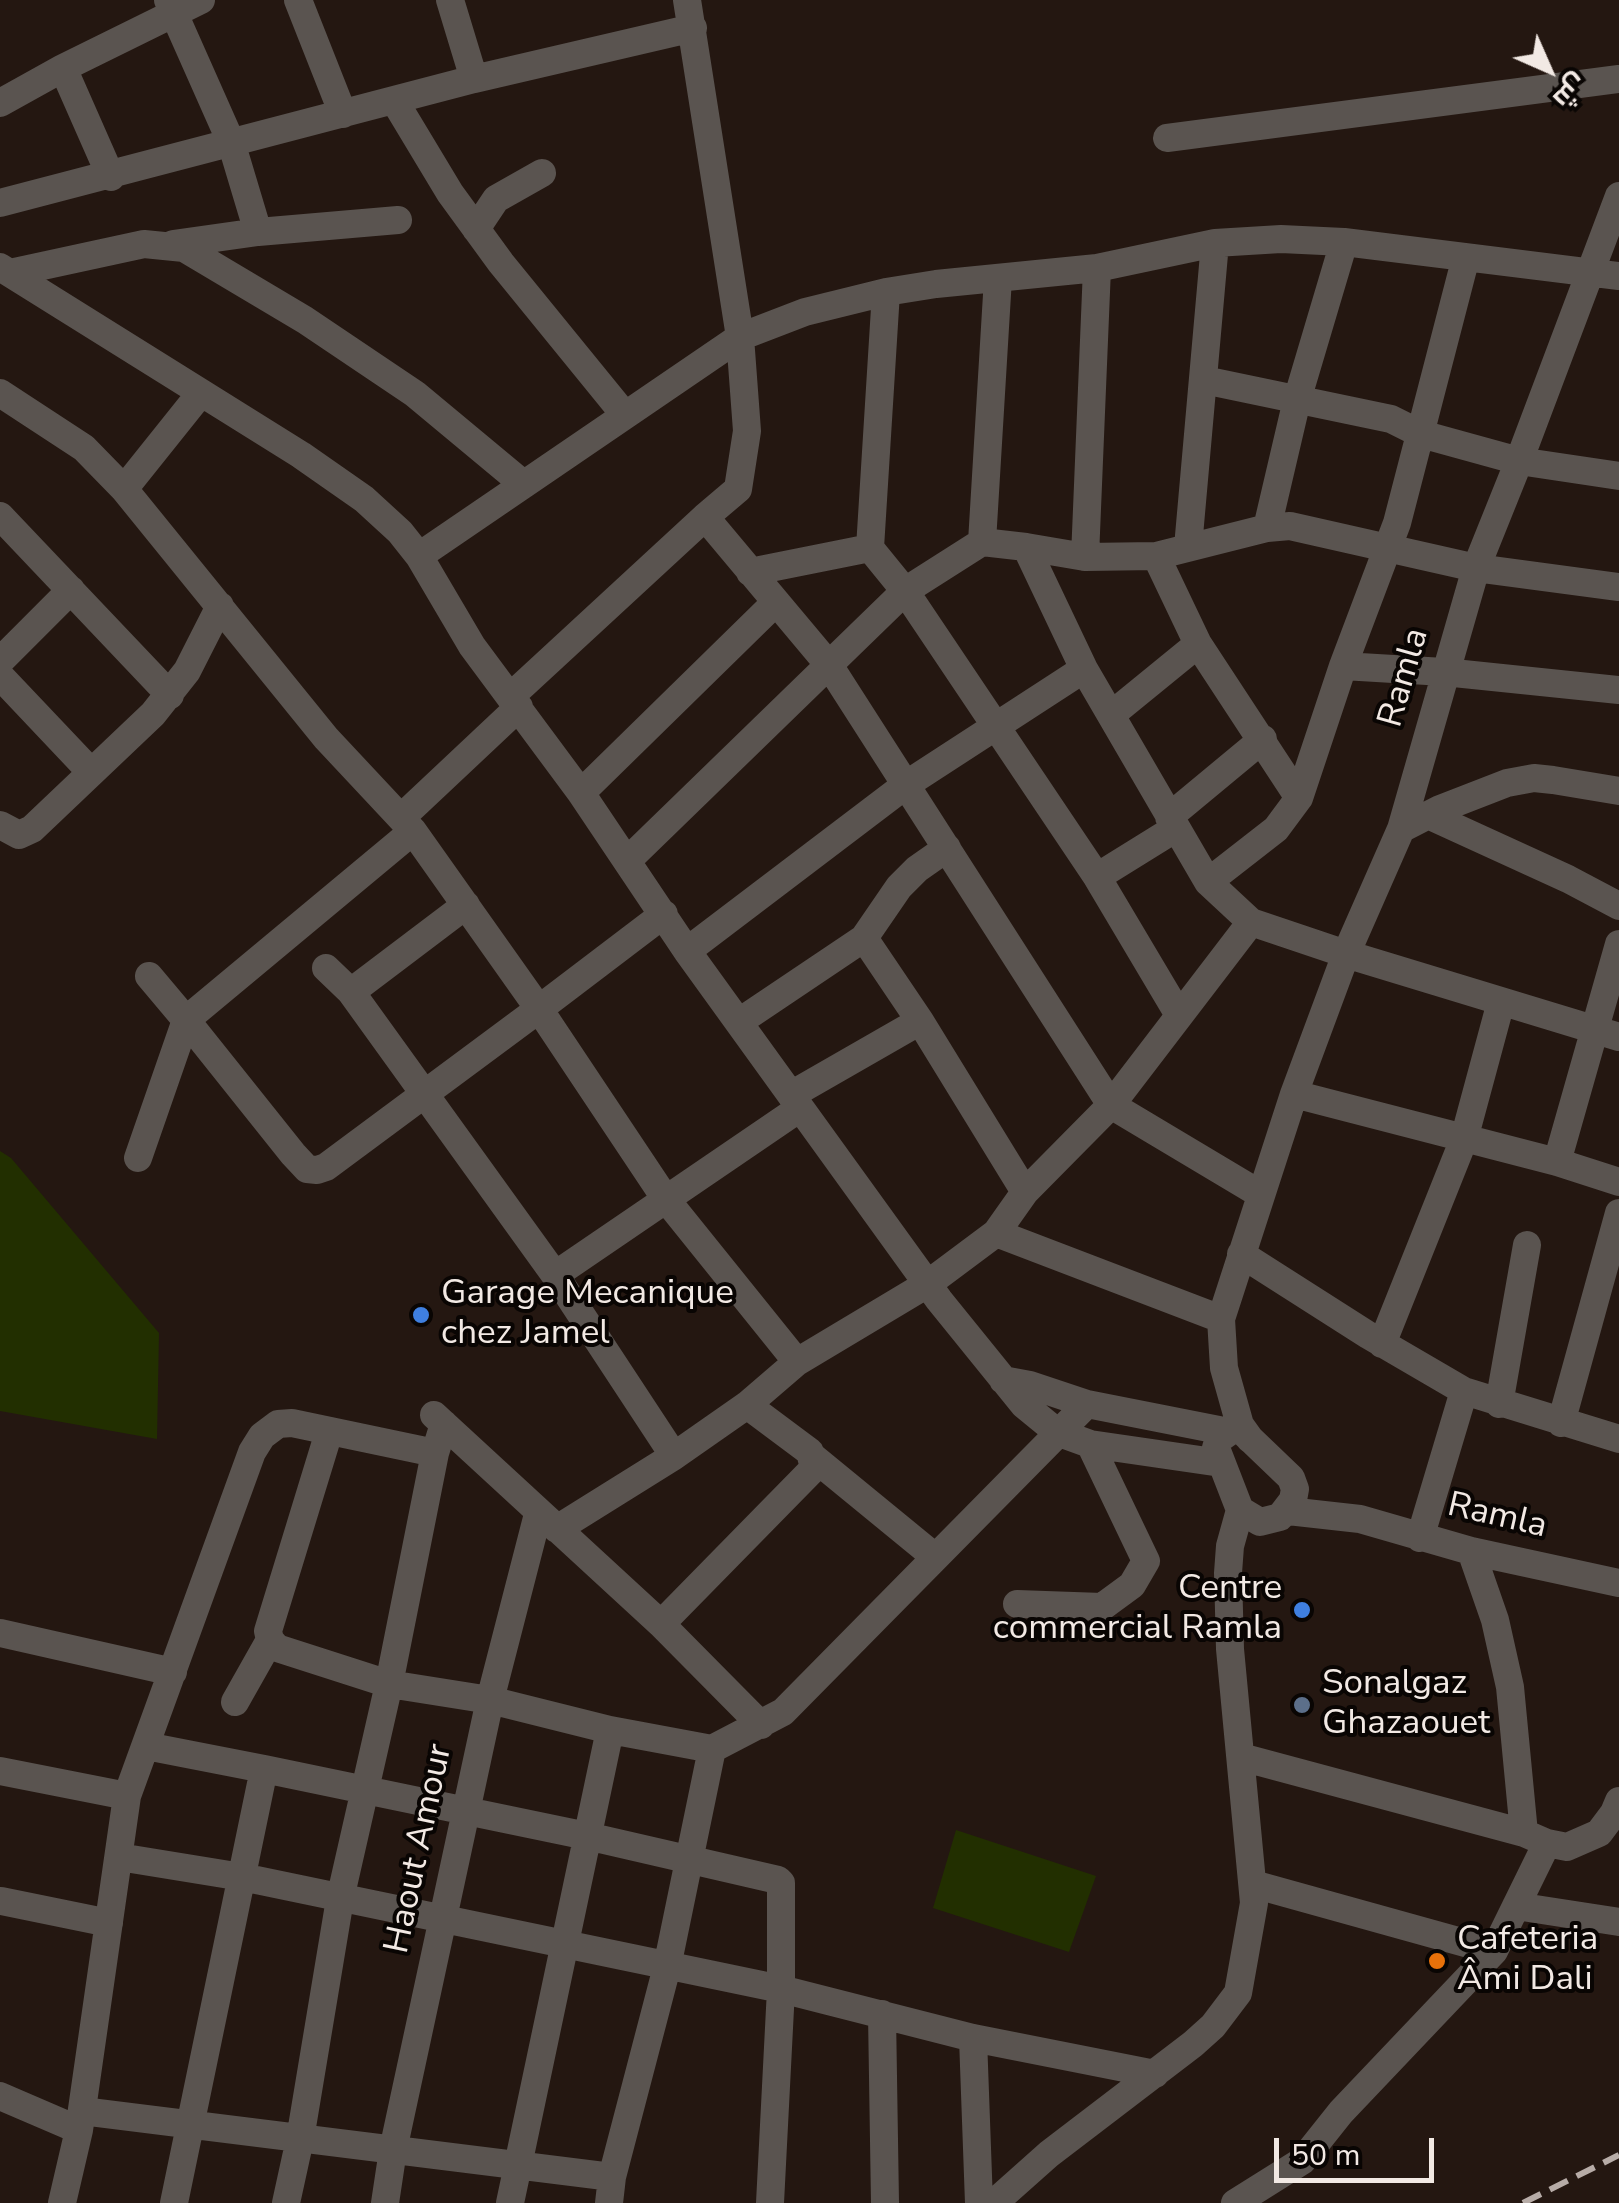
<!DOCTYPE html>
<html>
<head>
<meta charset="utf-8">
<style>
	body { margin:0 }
	#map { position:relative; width:1619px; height:2203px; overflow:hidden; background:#241711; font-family:"Nunito Sans",Cairo,sans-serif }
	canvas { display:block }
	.north { position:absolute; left:1499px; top:20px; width:100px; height:100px; -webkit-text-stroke:8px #090503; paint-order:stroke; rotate:135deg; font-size:28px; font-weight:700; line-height:40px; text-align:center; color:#f2e9e4 }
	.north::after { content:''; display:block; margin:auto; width:35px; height:45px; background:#f2e9e4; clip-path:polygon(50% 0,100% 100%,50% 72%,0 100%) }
	.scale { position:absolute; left:1274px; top:2138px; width:160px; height:45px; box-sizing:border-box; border:5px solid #f2e9e4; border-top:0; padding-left:12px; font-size:30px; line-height:35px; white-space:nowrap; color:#f2e9e4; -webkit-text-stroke:8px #090503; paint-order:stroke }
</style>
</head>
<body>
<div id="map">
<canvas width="1619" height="2203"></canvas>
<div class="north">ش</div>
<div class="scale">50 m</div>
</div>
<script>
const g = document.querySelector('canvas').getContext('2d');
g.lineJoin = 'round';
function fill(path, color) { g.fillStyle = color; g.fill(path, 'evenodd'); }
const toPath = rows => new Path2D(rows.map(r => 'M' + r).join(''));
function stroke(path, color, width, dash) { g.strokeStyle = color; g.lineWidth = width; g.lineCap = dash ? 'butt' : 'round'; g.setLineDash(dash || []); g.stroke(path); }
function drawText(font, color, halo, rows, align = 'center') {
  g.font = font + ' "Nunito Sans",sans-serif'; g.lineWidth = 8; g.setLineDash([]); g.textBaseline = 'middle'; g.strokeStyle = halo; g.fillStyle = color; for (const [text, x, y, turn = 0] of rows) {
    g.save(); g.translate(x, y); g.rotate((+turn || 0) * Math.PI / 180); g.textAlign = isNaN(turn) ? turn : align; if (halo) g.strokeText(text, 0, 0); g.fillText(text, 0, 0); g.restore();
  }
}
fill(toPath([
	[0,1151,11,1158,159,1333,157,1439,0,1411],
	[956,1830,1096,1876,1069,1952,933,1908]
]), '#222f00');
stroke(toPath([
	[168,0,231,142,258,232],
	[298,0,343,114],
	[450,0,474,79],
	[687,0,740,337,747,431,738,489,705,517,829,665,1111,1105,1260,1194],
	[63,68,111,177],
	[394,100,450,193,501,263,624,414],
	[0,103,63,68,201,0],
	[1167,138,1619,79],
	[1619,196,1519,461,1619,476],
	[0,203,474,79,693,28],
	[476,229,496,199,542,173],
	[173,244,258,232,398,220],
	[0,267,301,455,364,499,400,532,419,556,472,646,581,793,687,951,939,1300,1024,1405,1057,1432,1090,1444,1221,1463],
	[10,273,144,244,184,248,305,320,415,394,522,483],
	[886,292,870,548,905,591,1097,877,1179,1015],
	[1204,380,1391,419,1421,434,1519,461,1476,568,1401,829,1346,954,1294,1094,1221,1319,1224,1368,1240,1425,1250,1439],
	[0,393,84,448,124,489],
	[200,394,124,489,326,738,413,831],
	[0,516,170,695],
	[1267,528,1297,400,1344,242],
	[1026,547,1085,557,1156,556,1267,528,1290,526,1476,568,1619,587],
	[1188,547,1215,243],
	[419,556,740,337,805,312,886,292,936,284,1097,268,1215,243,1281,239,1344,242,1619,276],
	[1156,556,1198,644,1299,798],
	[1085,557,1097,268],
	[750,572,870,548],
	[0,661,71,590],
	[1343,666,1444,672,1619,690],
	[0,676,91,772],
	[510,697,705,517],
	[1111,715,1198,644],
	[581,793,776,602],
	[1428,815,1568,879,1619,906],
	[402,817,519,707],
	[1169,817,1263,739],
	[0,825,19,835,32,829,153,714,187,671,220,606],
	[1401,829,1440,809,1507,783,1534,778,1553,780,1619,791],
	[627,861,905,591,982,542],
	[1097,877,1176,828],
	[1208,882,1276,829,1299,798,1343,666,1397,523,1466,257],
	[664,914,539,1009,326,1167,317,1170,307,1169,293,1154,186,1020,413,831,539,1009,665,1198,797,1362],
	[1251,922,1346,954,1619,1037],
	[864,938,899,887,917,869,947,848],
	[687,951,907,784,1084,669],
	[326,968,351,992,555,1275,800,1108],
	[351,992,466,905],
	[739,1022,864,938,920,1021],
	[1294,1094,1557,1162,1619,1182],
	[791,1095,920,1021,1025,1192],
	[138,1158,186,1020,149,976],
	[1557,1162,1619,944],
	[996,1233,1025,1192,1111,1105,1251,922,1208,882,1084,669,1026,547,982,542,998,278],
	[1241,1254,1368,1335,1464,1391,1420,1538],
	[555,1275,674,1456],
	[1382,1344,1464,1139,1501,1002],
	[1003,1380,1030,1385,1087,1404,1229,1432],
	[1464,1391,1619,1439],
	[1499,1404,1527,1245],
	[747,1405,810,1452,814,1468,661,1624,761,1725],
	[434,1415,661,1624],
	[1561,1423,1619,1213],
	[1233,1429,1243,1432,1291,1478,1295,1489,1293,1500,1280,1517,1260,1522,1240,1510,1216,1448,1219,1439,1233,1429],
	[329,1432,268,1631,270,1640,277,1648,389,1684,490,1700,610,1730,712,1749],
	[813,1457,935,1557],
	[1288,1511,1360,1519,1471,1551,1619,1583],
	[557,1529,674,1456,747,1405,797,1362,929,1283,996,1233,1221,1319],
	[1471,1551,1495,1620,1510,1687,1524,1833,1547,1843],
	[1017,1604,1102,1607,1132,1585,1146,1561,1090,1444],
	[0,1633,173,1672],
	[235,1702,270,1640],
	[146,1746,264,1769],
	[1241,1757,1524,1833],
	[0,1771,127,1796],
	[119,1857,242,1877,781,1989,973,2038,1155,2074],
	[1253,1884,1494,1951],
	[1,1901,109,1923],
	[1516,1906,1619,1922],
	[882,2014,885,2203],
	[973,2038,979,2203],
	[0,2096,79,2130],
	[82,2111,612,2177],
	[62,2203,79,2130,127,1796,252,1452,262,1436,278,1424,292,1423,435,1453],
	[174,2203,264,1769,587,1836,778,1880,781,1883,781,1989,770,2203],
	[286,2203,300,2139,340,1899,389,1684,435,1453,444,1424],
	[385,2203,393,2150,490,1700,538,1514],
	[510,2203,610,1730],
	[609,2203,612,2177,667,1967,712,1749,783,1712,1087,1404],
	[994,2203,1049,2154,1193,2044,1213,2026,1238,1993,1254,1903,1230,1649,1228,1573,1230,1546,1240,1510],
	[1235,2203,1302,2161,1341,2112,1494,1951,1547,1843,1567,1847,1599,1833,1614,1813,1619,1801]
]), '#5a5450', 28);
stroke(toPath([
	[1523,2203,1619,2155]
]), '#b7aca7', 6, [20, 10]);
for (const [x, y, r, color] of [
	[421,1315,10,"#3f7fe0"],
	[1302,1610,10,"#3f7fe0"],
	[1302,1705,10,"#5c6f8a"],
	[1437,1961,10,"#e8710a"]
]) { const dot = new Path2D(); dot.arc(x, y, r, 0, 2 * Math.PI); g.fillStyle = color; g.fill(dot); stroke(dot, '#090503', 4); }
drawText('35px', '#f2e9e4', '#090503', [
	["Ramla",1405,678,-74],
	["Ramla",1497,1517,13],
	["Haout Amour",420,1849,-78]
]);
drawText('35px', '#f2e9e4', '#090503', [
	["Garage Mecanique",441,1295],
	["chez Jamel",441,1335],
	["Centre",1282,1590,"right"],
	["commercial Ramla",1282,1630,"right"],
	["Sonalgaz",1322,1685],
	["Ghazaouet",1322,1725],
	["Cafeteria",1457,1941],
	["Âmi Dali",1457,1981]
], 'left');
</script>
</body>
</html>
